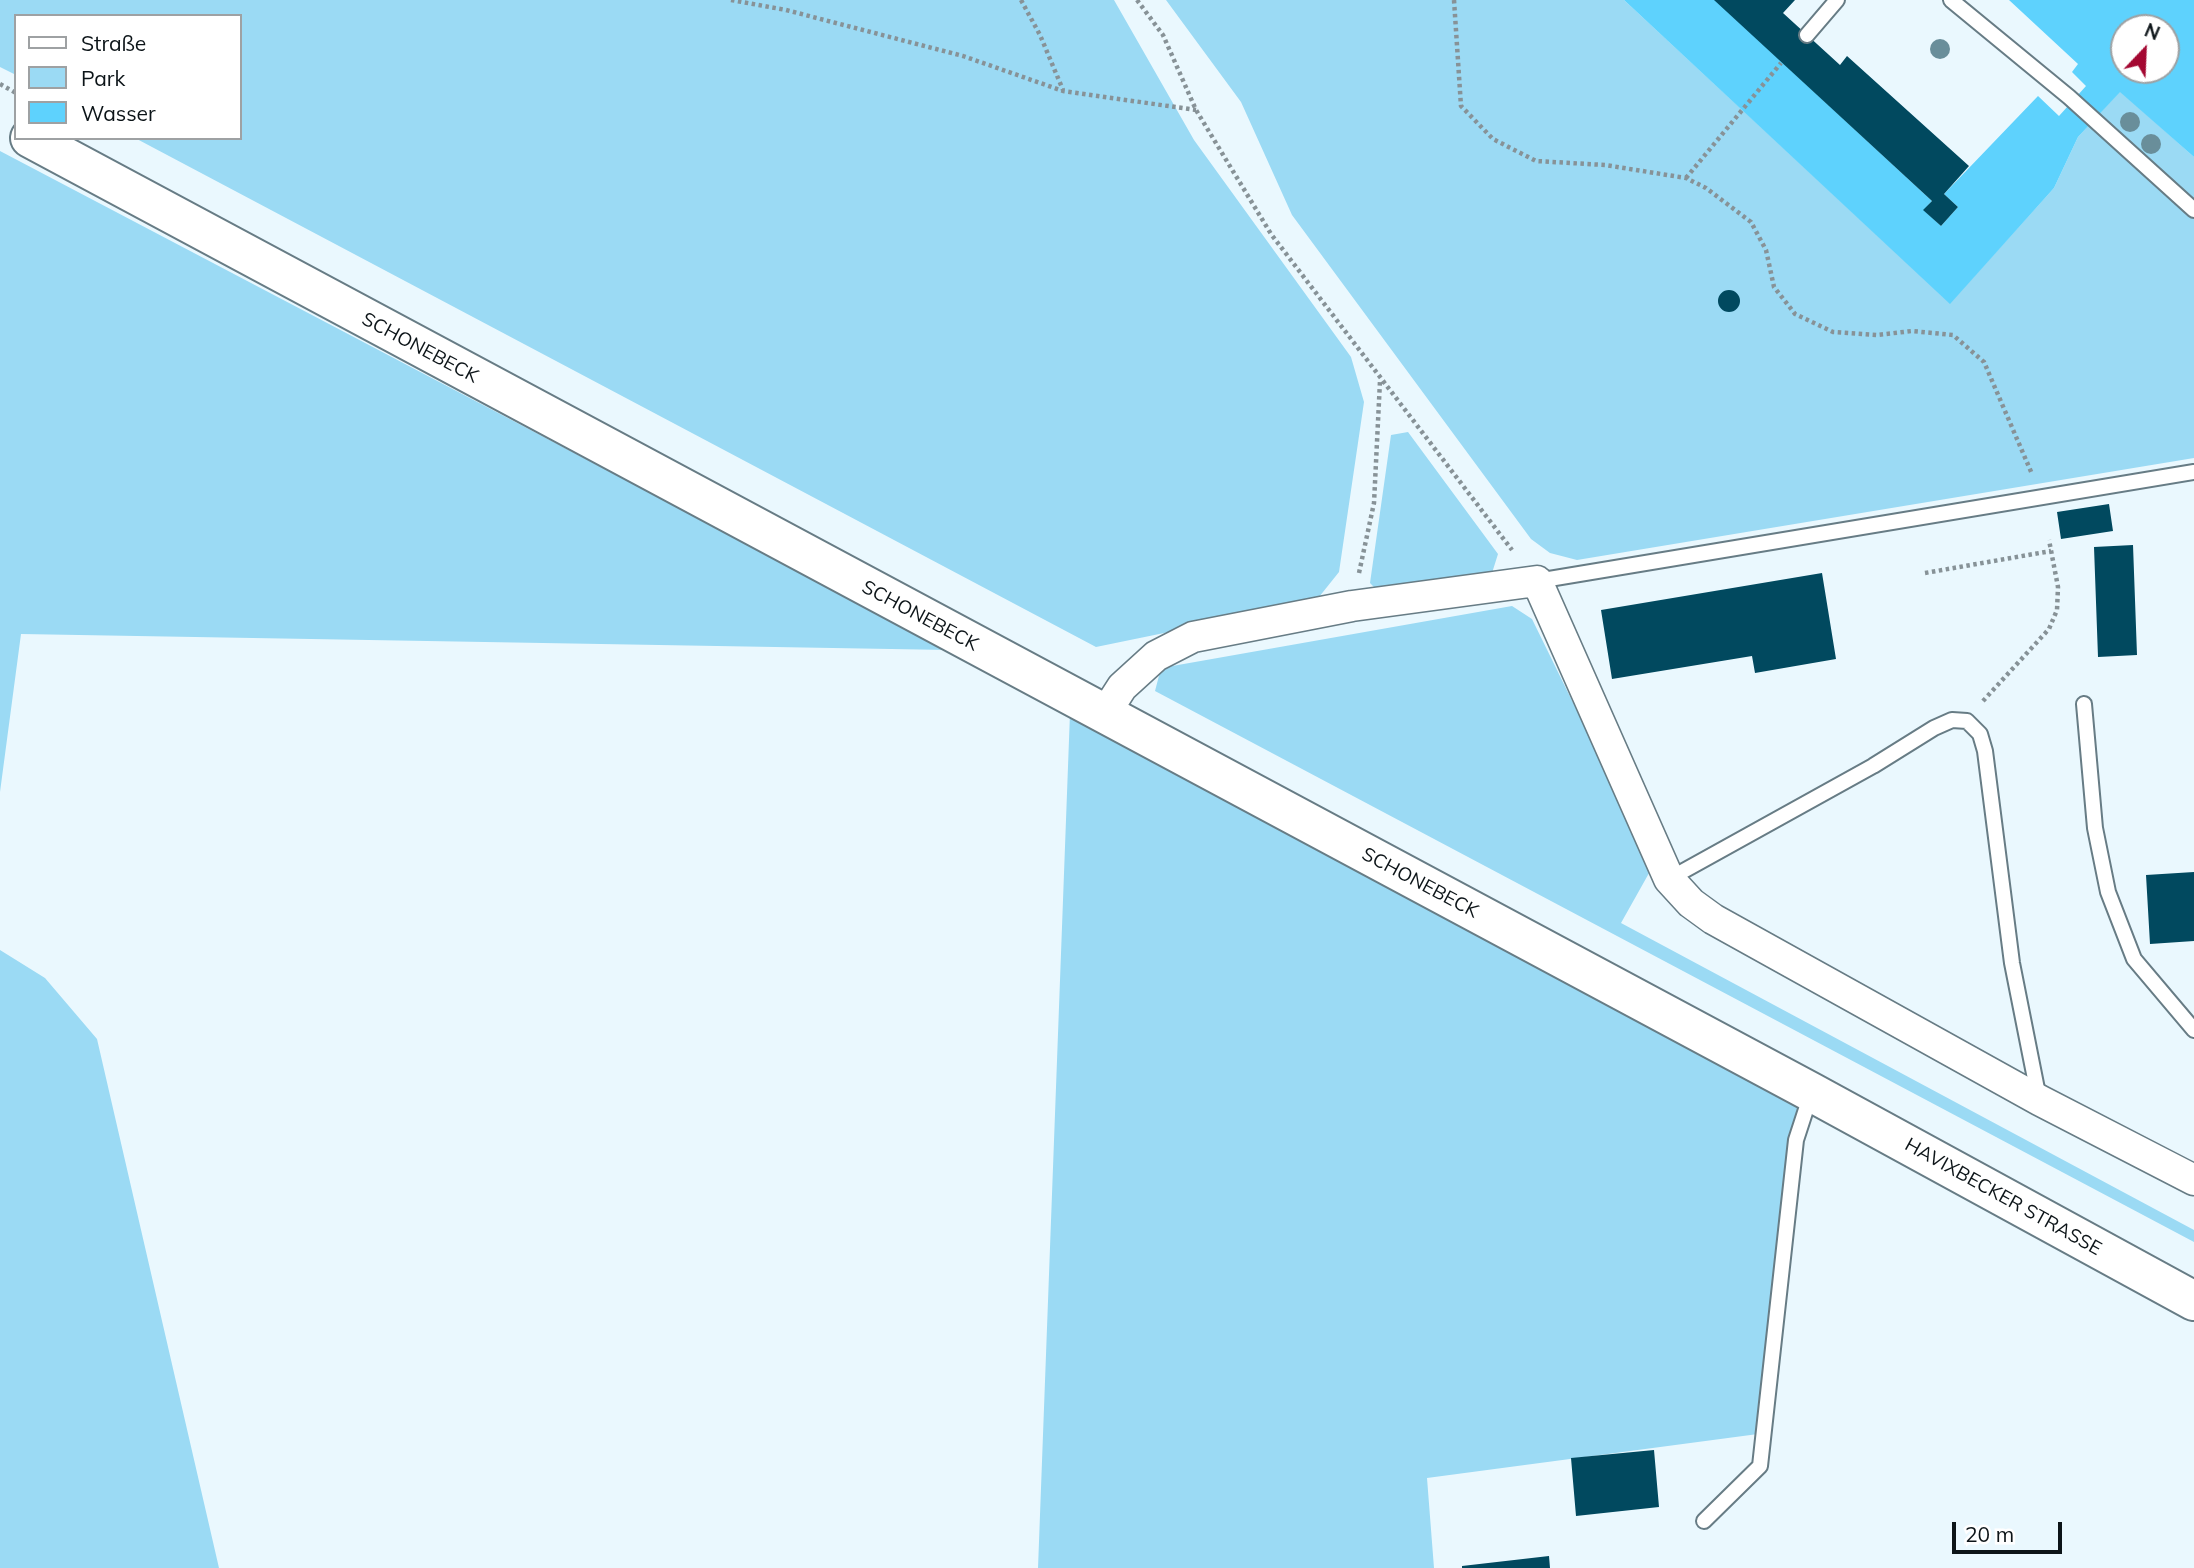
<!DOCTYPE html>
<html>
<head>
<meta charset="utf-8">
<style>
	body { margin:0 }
	#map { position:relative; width:2194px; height:1568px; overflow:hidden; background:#eaf8fe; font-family:Mulish,sans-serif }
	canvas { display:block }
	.legend { position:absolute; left:14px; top:14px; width:228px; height:126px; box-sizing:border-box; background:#fff; border:2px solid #9ea1a3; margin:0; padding:9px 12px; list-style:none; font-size:21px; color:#0c1418 }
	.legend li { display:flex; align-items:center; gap:14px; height:35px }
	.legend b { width:35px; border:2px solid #9ea1a3 }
	.north { position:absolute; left:2110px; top:14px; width:70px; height:70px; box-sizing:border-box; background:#fff; border:2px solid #9ea1a3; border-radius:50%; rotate:23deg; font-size:19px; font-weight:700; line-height:28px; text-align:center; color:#0c1418 }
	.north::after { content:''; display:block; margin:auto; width:24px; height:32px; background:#a40832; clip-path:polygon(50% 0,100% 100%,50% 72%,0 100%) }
	.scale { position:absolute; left:1952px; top:1522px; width:110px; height:32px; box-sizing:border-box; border:4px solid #0c1418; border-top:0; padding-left:9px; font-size:21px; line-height:24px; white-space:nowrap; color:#0c1418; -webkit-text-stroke:5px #fff; paint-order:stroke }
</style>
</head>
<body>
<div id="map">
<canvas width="2194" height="1568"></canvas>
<ul class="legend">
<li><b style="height:9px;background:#fff"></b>Straße</li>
<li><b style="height:19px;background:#9bdaf4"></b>Park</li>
<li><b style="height:19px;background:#5ed2fd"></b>Wasser</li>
</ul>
<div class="north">N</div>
<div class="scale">20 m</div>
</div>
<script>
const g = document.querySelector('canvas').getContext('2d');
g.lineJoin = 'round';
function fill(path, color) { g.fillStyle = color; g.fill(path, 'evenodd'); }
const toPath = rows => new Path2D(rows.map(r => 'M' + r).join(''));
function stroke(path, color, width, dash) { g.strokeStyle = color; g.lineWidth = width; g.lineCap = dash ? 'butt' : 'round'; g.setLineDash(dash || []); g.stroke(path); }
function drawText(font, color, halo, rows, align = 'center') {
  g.font = font + ' Mulish,sans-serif'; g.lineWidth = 7; g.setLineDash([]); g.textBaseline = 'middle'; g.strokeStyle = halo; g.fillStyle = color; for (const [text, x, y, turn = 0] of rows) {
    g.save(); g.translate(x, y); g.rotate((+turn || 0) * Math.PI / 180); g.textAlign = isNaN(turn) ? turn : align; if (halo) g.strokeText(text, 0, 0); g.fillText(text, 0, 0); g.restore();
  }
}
fill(toPath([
	[0,0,1114,0,1194,140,1351,357,1364,402,1339,572,1315,602,1096,647,135,138,240,138,240,16,16,16,16,75,0,67],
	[1166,0,1624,0,1950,303,2054,188,2078,137,2120,91,2194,157,2194,458,1577,560,1550,553,1531,539,1292,215,1241,102],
	[0,151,949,650,21,634,0,792],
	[1408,432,1498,554,1492,573,1381,594,1370,583,1391,435],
	[1512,606,1532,619,1653,866,1621,923,2194,1230,2194,1242,1155,691,1161,668],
	[1070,713,1798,1101,1758,1434,1427,1478,1434,1568,1038,1568],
	[0,950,45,978,97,1039,219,1568,0,1568]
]), '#9bdaf4');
fill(toPath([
	[1624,0,1715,0,1932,201,1924,210,1941,226,1958,207,1944,194,2038,96,2059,116,2086,86,2072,72,2078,64,2009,0,2194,0,2194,157,2120,92,2078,137,2054,188,1950,304],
	[2124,28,2166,28,2166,70,2124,70]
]), '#5ed2fd');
fill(toPath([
	[1714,0,1795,0,1783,13,1840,65,1847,56,1969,166,1944,194,1958,207,1941,226,1923,210,1932,201],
	'1718 301a11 11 0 1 1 22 0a11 11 0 1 1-22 0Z',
	[2109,504,2113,531,2061,539,2057,512],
	[2133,545,2137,655,2098,657,2094,547],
	[1822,573,1836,659,1755,673,1752,656,1612,679,1601,610],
	[2194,872,2194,941,2150,944,2146,875],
	[1654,1450,1659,1507,1576,1516,1571,1458],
	[1549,1556,1550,1568,1462,1568,1462,1566]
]), '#01495f');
const service = toPath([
	[1951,0,2069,97,2194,210],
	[1807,35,1837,0],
	[1537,581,2194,472],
	[2084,704,2095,828,2108,892,2134,959,2194,1030],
	[1669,879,1873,766,1934,728,1952,720,1967,721,1980,734,1985,751,2012,963,2039,1099],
	[1704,1521,1760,1466,1796,1140,1811,1094]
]);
const minor = toPath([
	[1104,715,1122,687,1156,656,1193,637,1352,606,1537,581,1669,879,1691,903,1713,919,2039,1100,2194,1180]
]);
const secondary = toPath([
	[30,138,1811,1092,2194,1301]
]);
stroke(service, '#677c85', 18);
stroke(minor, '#677c85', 33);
stroke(secondary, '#677c85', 42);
stroke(toPath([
	[731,0,786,10,963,56,1063,91,1196,110],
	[1021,0,1040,35,1063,90],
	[1137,0,1163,35,1196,110,1271,234,1512,550],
	[1454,0,1461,106,1493,139,1536,161,1605,165,1686,178,1706,188,1751,222,1766,250,1774,287,1795,314,1833,332,1877,335,1912,331,1953,335,1984,362,2032,474],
	[0,84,16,93],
	[1686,178,1781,63],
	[1359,573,1374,503,1380,381],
	[1925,573,2051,551],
	[1983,701,2049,629,2057,610,2058,587,2049,540]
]), '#879297', 4.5, [3.5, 3.5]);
stroke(service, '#fff', 14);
stroke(minor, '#fff', 30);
stroke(secondary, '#fff', 38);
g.fillStyle = '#698e9a';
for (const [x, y] of [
	[1940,49],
	[2130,122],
	[2151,144]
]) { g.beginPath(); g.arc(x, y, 10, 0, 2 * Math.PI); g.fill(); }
drawText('19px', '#0c1418', '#fff', [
	["SCHONEBECK",420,348,28],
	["SCHONEBECK",920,616,28],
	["SCHONEBECK",1420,883,28],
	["HAVIXBECKER STRASSE",2003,1197,29]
]);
</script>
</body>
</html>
